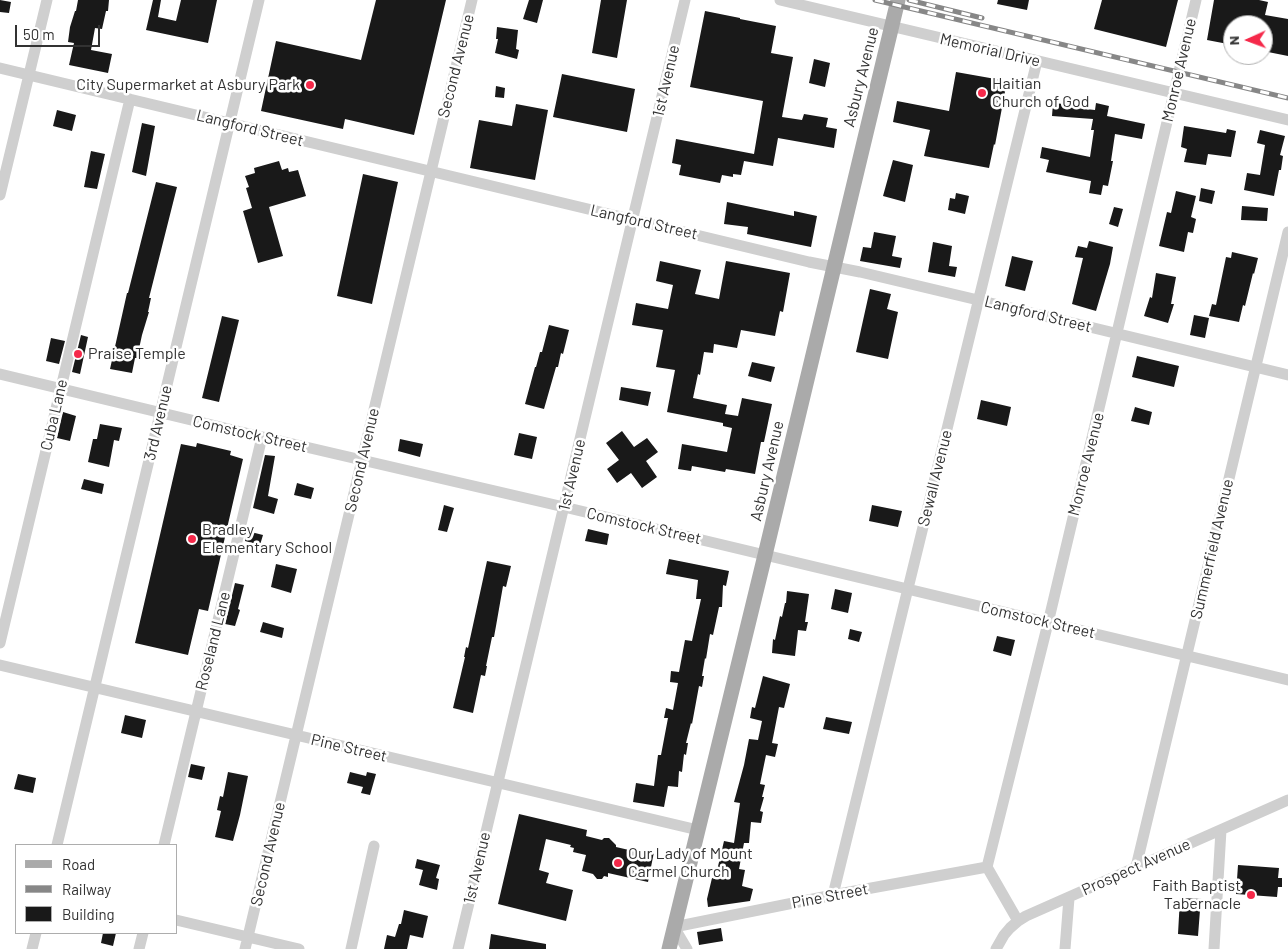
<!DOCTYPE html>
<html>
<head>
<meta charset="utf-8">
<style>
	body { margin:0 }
	#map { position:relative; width:1288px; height:949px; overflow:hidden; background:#fff; font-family:Barlow,sans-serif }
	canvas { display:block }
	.legend { position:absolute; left:15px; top:844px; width:162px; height:90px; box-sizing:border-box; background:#fff; border:1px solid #adadad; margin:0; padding:6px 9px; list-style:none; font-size:15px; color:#323232 }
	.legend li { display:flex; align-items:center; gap:10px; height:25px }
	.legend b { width:25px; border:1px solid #adadad }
	.north { position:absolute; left:1223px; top:15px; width:50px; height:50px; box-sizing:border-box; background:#fff; border:1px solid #adadad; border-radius:50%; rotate:268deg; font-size:14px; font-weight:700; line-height:20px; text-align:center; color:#323232 }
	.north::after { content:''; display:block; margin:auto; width:18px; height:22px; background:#f5294a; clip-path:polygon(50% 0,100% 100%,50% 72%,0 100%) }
	.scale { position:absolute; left:15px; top:25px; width:85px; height:22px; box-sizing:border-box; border:2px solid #323232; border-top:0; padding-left:6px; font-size:15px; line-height:18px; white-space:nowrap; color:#323232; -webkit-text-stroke:4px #fff; paint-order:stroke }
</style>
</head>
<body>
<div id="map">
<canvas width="1288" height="949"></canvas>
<ul class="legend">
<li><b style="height:6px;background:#aaa"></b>Road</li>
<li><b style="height:6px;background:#878787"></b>Railway</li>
<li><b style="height:14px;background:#191919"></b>Building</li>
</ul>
<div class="north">N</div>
<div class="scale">50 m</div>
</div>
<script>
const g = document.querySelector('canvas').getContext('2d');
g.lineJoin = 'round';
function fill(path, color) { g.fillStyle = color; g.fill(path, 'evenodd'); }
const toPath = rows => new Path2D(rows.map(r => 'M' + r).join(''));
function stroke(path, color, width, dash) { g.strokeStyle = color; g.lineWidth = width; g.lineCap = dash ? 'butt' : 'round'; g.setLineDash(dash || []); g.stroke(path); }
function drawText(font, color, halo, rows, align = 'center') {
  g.font = font + ' Barlow,sans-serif'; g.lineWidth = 5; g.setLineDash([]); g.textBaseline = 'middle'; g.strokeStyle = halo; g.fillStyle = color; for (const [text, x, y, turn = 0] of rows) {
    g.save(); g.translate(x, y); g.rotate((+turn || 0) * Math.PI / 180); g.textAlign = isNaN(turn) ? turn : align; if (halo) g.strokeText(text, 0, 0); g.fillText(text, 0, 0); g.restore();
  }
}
fill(toPath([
	[0,0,11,2,9,13,0,12],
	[78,0,109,0,108,11,106,11,102,29,95,28,91,50,112,54,108,73,69,65,74,43,68,42,70,27,75,11,76,11],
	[153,0,161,0,158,17,176,21,181,0,217,0,208,43,146,30],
	[376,0,446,0,414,135,345,119,343,129,261,111,276,41,361,60],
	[529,0,543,0,537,23,523,19],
	[601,0,627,0,617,58,592,53],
	[998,0,1029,0,1027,10,997,4],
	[1102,0,1178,0,1166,47,1094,29],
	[1214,0,1259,0,1268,2,1265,15,1288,19,1288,56,1263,51,1263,25,1233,25,1233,45,1207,40],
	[705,11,740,18,740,19,776,26,771,53,793,57,782,117,802,120,804,114,828,118,826,127,837,129,834,148,778,138,773,166,744,161,741,175,733,174,733,177,722,175,720,183,679,175,681,165,672,163,676,139,754,154,763,101,690,87],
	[497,27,518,30,516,49,519,50,517,59,495,53,498,39,496,39],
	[814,59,830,63,825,87,809,83],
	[956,72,1007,81,995,145,994,144,989,168,924,156,930,130,893,122,897,101,949,111],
	[562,74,635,89,627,132,553,117],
	[496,86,505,88,504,98,495,97],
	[1064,99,1077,100,1076,108,1095,110,1096,103,1109,106,1107,116,1145,124,1142,139,1115,134,1111,161,1113,161,1108,186,1103,185,1101,195,1089,193,1091,181,1046,172,1049,160,1040,158,1042,147,1090,157,1094,130,1091,130,1093,119,1052,116,1053,103,1064,104],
	[516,104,548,110,535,180,470,168,479,120,512,126],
	[57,110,76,115,72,131,53,126],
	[142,123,155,126,146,176,132,172],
	[1184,126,1226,133,1227,129,1236,131,1231,157,1208,154,1206,165,1184,162,1187,149,1181,147],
	[1260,130,1285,136,1280,155,1283,156,1281,170,1279,170,1274,196,1244,190,1247,173,1260,175,1265,145,1257,143],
	[91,151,105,154,97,189,84,187],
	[893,160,913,165,905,202,883,196],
	[279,161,282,170,288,168,289,172,298,170,306,196,269,207,283,256,258,263,243,211,252,208,246,188,249,187,245,176,255,173,254,168],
	[363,174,398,182,372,304,337,296],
	[156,182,177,187,149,298,151,298,148,312,149,312,142,335,137,358,135,358,132,373,110,369,127,293,128,293],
	[1201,188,1215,191,1212,204,1199,201],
	[1176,191,1196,196,1191,217,1196,219,1193,233,1188,232,1184,252,1159,246,1167,212,1171,213],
	[956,193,969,196,965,214,948,210,950,198,955,199],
	[727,202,794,216,794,211,817,216,811,247,747,234,748,227,724,224],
	[1242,206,1268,208,1267,221,1241,220],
	[1114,207,1123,209,1118,227,1109,224],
	[874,232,896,236,892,256,902,258,900,268,860,261,863,247,871,248],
	[1089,241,1113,247,1110,264,1096,311,1072,304,1083,258,1075,257,1078,246,1087,248],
	[933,242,952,246,949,266,957,267,955,277,928,272],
	[1232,252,1258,258,1254,274,1253,273,1245,306,1243,305,1239,322,1209,316,1212,304,1216,305,1226,257,1231,258],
	[1012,256,1033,261,1025,291,1005,286],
	[660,261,701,270,695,294,719,299,726,261,790,273,783,312,780,311,775,336,741,330,737,348,714,344,713,353,704,352,700,375,698,374,693,398,727,405,725,414,738,416,742,398,772,404,764,442,761,442,755,474,726,469,725,472,692,466,691,471,678,469,682,444,727,452,732,428,723,426,723,423,667,412,675,370,656,367,663,330,632,325,636,303,668,309,673,285,656,281],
	[1156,273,1176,277,1171,304,1174,304,1168,323,1144,316,1150,297,1152,298],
	[870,289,891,294,887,309,898,312,888,359,856,352],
	[1194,315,1209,318,1205,338,1190,335],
	[222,316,239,320,219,402,202,398],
	[549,325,569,330,563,354,561,353,558,367,556,367,544,409,525,404,535,367,536,367,540,352,542,352],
	[81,335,88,337,80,374,72,372],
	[51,338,65,341,59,364,46,361],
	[1137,356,1179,366,1174,387,1132,377],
	[752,362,775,367,771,382,748,376],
	[621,387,651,392,648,406,619,400],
	[981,400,1011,407,1007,426,977,419],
	[1135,407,1152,412,1149,425,1131,421],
	[63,412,76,416,70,441,57,438],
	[100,424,122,428,119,441,114,440,109,467,88,462,93,439,97,439],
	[622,431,634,447,647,438,658,452,646,461,657,477,642,488,631,473,617,483,607,469,619,460,606,443],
	[519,433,537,437,532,459,514,455],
	[400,439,423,444,420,457,398,451],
	[197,443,231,451,230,455,243,459,208,611,199,609,188,655,135,643,181,444,196,447],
	[265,455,275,456,268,496,278,499,274,514,253,508],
	[84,479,104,484,102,494,81,489],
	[297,483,314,488,311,499,294,495],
	[444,505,454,508,447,532,438,530],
	[872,505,902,511,898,527,869,521],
	[588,529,609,534,607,545,585,541],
	[247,531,263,535,260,545,245,541],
	[669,559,729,571,726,586,723,585,722,607,719,607,713,635,710,634,706,659,705,658,702,676,704,676,702,687,699,686,692,724,691,723,686,743,688,743,686,755,684,754,682,772,679,771,678,787,668,786,664,807,633,802,636,783,654,786,658,755,661,755,668,718,664,718,666,708,673,710,678,683,670,682,671,671,679,672,685,640,692,641,701,599,696,599,698,580,666,574],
	[487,561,511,566,506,587,503,586,496,626,494,637,492,637,486,666,487,666,485,676,481,675,473,713,453,708,465,657,464,657,466,647,468,648],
	[276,564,297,569,291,593,271,587],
	[235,583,244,585,238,609,240,610,235,626,225,624],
	[835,589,852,593,848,613,831,609],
	[787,591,809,594,805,622,808,622,806,631,798,630,795,656,772,653,773,639,775,640,780,616,782,617,785,603,786,603],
	[263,622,284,628,282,638,260,632],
	[850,629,862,632,859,642,848,639],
	[997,636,1015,640,1011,656,993,651],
	[763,676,790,684,784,708,779,707,772,743,778,744,775,757,766,755,760,784,765,785,762,797,764,797,760,811,763,812,761,823,751,822,749,843,744,843,739,869,745,870,742,886,753,889,750,901,708,907,707,899,712,878,715,879,724,841,734,843,740,803,734,802,744,765,749,739,758,740,762,721,750,718,752,707,755,708],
	[125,715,146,720,142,738,121,733],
	[826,717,852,722,849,734,823,729],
	[191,764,205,767,202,780,188,777],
	[228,772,248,776,240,815,233,841,215,837,221,811,217,810,220,796,223,797],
	[350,772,366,776,367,772,376,774,370,795,361,793,363,787,347,783],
	[18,774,36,778,33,793,14,789],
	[519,814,587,830,586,836,602,840,604,838,609,838,616,845,616,847,642,853,643,850,654,852,648,882,608,873,608,877,604,876,602,879,597,879,593,874,582,871,586,855,573,852,574,848,570,847,571,845,546,839,539,870,549,873,546,883,573,890,566,921,498,904],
	[417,859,440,865,436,878,439,879,437,890,419,885,423,870,415,868],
	[1238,865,1279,868,1278,878,1282,878,1282,887,1278,887,1277,897,1236,894],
	[1180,898,1202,899,1202,910,1200,910,1198,936,1178,934],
	[404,910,428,916,423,938,410,935,407,949,384,949,387,935,395,937,399,924,401,924],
	[721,928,723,941,699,945,697,932],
	[103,933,116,933,113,946,101,943],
	[491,934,546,944,546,949,489,949]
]), '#191919');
stroke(toPath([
	[780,0,1288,120],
	[0,68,809,262,860,272,978,300,1288,375],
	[0,195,47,0],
	[0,374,237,431,564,507,1288,680],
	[0,643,130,99],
	[0,665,698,830],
	[57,845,259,0],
	[164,845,262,437],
	[1136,867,1288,232],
	[833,895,1037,61],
	[176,920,299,949],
	[1018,921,987,867,1048,623,1196,0],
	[32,949,36,933],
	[139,949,143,933],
	[245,949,472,0],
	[351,949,374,846],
	[458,949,685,0],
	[687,949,674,927,833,895,987,867],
	[996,949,1004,935,1010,928,1018,921,1026,916,1288,800],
	[1065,949,1069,898],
	[1214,949,1221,830]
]), '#cfcfcf', 11);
stroke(toPath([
	[669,949,765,555,898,0]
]), '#aaa', 15);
const rail = toPath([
	[875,0,1288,98],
	[909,0,982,18]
]);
stroke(rail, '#878787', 5);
stroke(rail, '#fff', 3, [9]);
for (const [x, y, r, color] of [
	[310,85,5,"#f5294a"],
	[982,93,5,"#f5294a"],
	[78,354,5,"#f5294a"],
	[192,539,5,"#f5294a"],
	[618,863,5,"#f5294a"],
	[1251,895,5,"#f5294a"]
]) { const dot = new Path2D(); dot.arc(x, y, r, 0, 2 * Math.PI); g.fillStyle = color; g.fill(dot); stroke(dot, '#fff', 2); }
drawText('16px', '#323232', '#fff', [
	["Memorial Drive",990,50,13],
	["Second Avenue",456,66,-76],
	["Monroe Avenue",1179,70,-77],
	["Asbury Avenue",861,77,-76],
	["1st Avenue",666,81,-77],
	["Langford Street",250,128,14],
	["Langford Street",644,222,13],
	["Langford Street",1038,314,14],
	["Cuba Lane",54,415,-77],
	["3rd Avenue",158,423,-77],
	["Comstock Street",250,434,13],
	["Second Avenue",362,460,-77],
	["Monroe Avenue",1086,464,-76],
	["Asbury Avenue",767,471,-77],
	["1st Avenue",572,475,-77],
	["Sewall Avenue",935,478,-76],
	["Comstock Street",644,526,13],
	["Summerfield Avenue",1212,549,-77],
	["Comstock Street",1038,620,13],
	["Roseland Lane",213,641,-76],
	["Pine Street",349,748,13],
	["Second Avenue",268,854,-77],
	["Prospect Avenue",1136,867,-24],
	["1st Avenue",477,868,-77],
	["Pine Street",830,896,-11]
]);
drawText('16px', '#323232', '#fff', [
	["Haitian",992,84],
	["Church of God",992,102],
	["City Supermarket at Asbury Park",300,85,"right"],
	["Praise Temple",88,354],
	["Bradley",202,530],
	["Elementary School",202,548],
	["Our Lady of Mount",628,854],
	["Carmel Church",628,872],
	["Faith Baptist",1241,886,"right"],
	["Tabernacle",1241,904,"right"]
], 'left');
</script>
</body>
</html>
